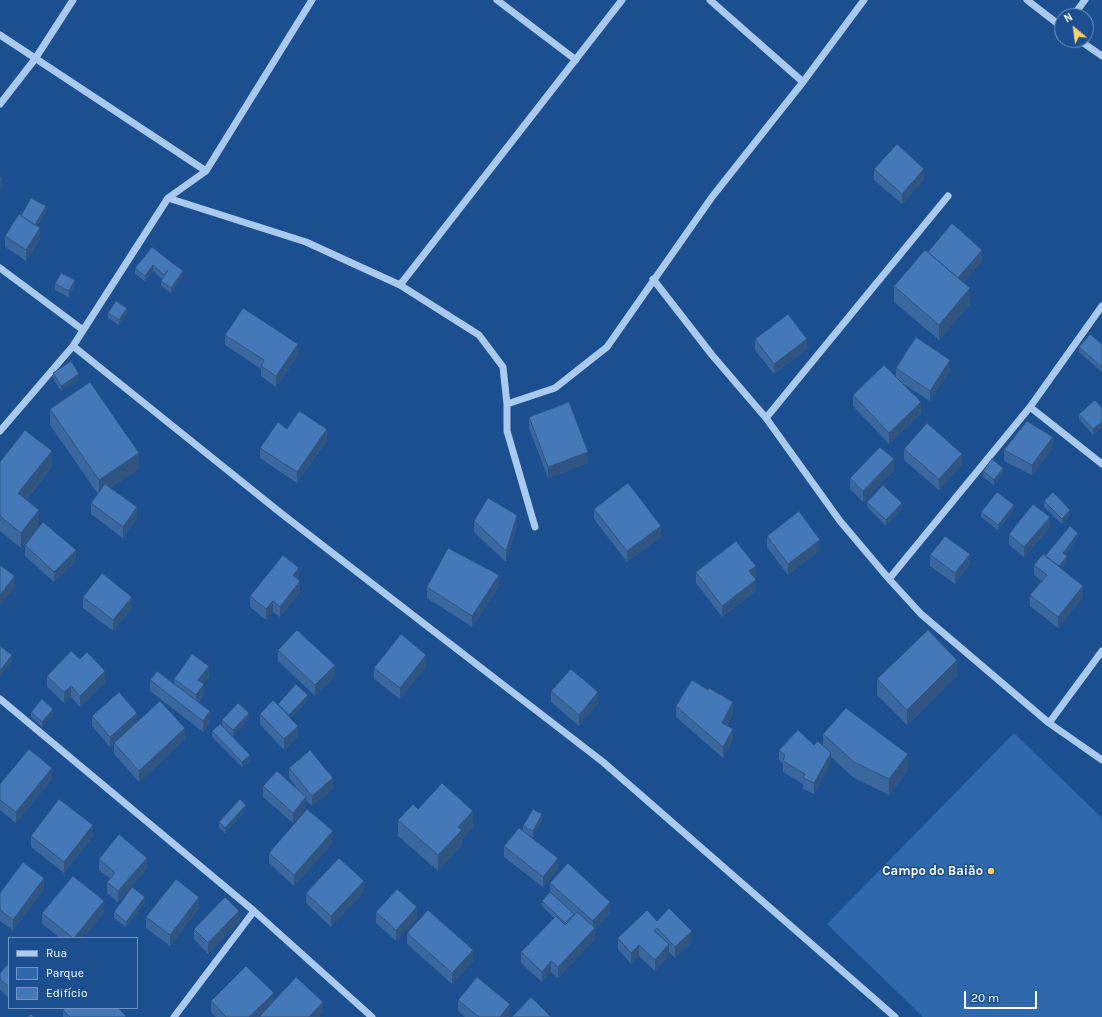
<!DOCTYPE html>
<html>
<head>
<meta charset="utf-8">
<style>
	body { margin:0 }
	#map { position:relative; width:1102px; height:1017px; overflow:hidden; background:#1b4f8f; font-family:Karla,sans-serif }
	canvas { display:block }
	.legend { position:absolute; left:8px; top:937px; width:130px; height:72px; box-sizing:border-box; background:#1b4f8f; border:1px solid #7695bc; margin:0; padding:5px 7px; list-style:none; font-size:12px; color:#fff }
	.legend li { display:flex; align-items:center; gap:8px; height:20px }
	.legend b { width:20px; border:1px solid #7695bc }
	.north { position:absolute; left:1054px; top:8px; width:40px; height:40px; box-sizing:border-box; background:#1b4f8f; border:1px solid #7695bc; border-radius:50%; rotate:331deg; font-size:11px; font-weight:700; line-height:16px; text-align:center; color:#fff }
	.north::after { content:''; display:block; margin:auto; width:14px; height:18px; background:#ffd166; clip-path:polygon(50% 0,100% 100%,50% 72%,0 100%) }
	.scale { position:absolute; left:964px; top:991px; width:73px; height:18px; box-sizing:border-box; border:2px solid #fff; border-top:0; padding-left:5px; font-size:12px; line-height:14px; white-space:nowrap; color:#fff; -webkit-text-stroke:3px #1b4f8f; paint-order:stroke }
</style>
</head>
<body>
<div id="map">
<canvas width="1102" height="1017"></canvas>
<ul class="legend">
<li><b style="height:5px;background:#a9c9ee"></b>Rua</li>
<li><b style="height:11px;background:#2e69ad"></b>Parque</li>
<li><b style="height:11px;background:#4478b7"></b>Edifício</li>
</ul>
<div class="north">N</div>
<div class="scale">20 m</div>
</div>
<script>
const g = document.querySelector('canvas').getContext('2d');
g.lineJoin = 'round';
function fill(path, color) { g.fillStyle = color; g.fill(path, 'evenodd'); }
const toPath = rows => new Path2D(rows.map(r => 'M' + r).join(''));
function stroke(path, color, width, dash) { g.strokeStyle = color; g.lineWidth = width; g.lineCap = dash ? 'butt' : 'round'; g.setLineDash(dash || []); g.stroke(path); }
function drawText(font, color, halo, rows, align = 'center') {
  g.font = font + ' Karla,sans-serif'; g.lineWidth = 3; g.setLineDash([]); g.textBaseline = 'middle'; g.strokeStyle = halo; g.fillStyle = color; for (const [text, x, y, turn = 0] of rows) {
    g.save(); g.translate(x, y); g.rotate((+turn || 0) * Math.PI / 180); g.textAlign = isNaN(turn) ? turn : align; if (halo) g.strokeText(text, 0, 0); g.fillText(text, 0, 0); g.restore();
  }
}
fill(toPath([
	[1014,733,1102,818,1102,1017,923,1017,827,924]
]), '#2e69ad');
stroke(toPath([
	[497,0,576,60],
	[710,0,803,82],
	[1027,0,1062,27],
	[1073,16,1085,0],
	[0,35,206,171],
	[1079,40,1102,56],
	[0,104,35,59,73,0],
	[168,198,306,242,400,285,479,335,503,367,507,404,507,431,535,527],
	[0,268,83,330],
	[653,279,712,355,766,418,840,521,889,579,921,614,1049,723,1102,760],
	[400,285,622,0],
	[73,346,282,514,603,762,895,1017],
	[507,404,555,388,607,347,712,197,803,82,864,0],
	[1030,407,1102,464],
	[766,418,948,196],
	[0,431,73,346,168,198,206,171,312,0],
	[889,579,1030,407,1102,306],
	[0,699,254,911,372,1017],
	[1049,723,1102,651],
	[174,1017,254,911]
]), '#a9c9ee', 7);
fill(toPath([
	[874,169,924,180,902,204,874,180],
	[46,212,37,226,40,239,26,261,5,247,5,236,21,216],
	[152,247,183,276,171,293,161,286,161,281,162,279,153,271,145,281,135,274,135,268],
	[928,252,982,261,963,282,970,304,939,340,894,302,894,286],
	[55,284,75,285,69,297,55,290],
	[108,313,127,314,119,325,108,318],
	[225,335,298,355,276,387,261,376,261,369,225,345],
	[755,339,807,349,774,374,755,350],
	[1102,344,1102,372,1079,352,1079,347],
	[896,368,950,371,930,401,902,383,921,413,889,444,853,406,853,395,896,376],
	[53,373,79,380,61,391,53,378],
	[1102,408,1102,427,1093,435,1079,419,1079,414],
	[50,409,139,469,110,488,137,518,123,538,91,514,91,503,98,494,50,425],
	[529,417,588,463,548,478,529,428],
	[287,429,327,440,297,483,260,458,260,448],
	[1053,448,1032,475,1004,461,1004,450],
	[904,449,962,464,939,490,904,460],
	[0,462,52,467,26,500,39,526,21,548,0,531],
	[894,470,863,502,850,489,850,478],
	[983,471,1003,473,994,485,983,477],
	[1044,501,1070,515,1062,524,1044,507],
	[867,502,902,509,886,526,867,507],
	[594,509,661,537,627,562,594,519],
	[1014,510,998,530,981,517,981,512],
	[474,521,517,526,506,562,474,532],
	[1050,527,1024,557,1009,545,1009,534],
	[767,536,820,550,788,575,767,547],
	[1078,538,1065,555,1067,562,1061,569,1083,597,1058,628,1030,606,1030,595,1041,581,1034,575,1034,565,1045,556],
	[25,545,76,561,54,582,25,556],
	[930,555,970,564,955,584,930,566],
	[696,572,756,577,754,578,756,591,722,617,696,583],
	[298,579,300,592,280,617,273,612,266,620,250,607,250,596,299,579],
	[499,586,472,627,427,598,427,587],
	[83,597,132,608,113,631,83,608],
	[278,650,335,676,315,696,278,661],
	[426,666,400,699,374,679,374,668],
	[47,676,105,682,80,707,71,697,64,703,47,687],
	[957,676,907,725,877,695,877,679],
	[209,677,203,684,204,695,198,702,210,722,203,732,150,691,150,680,174,683,174,679],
	[708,690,733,713,727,725,733,739,723,758,676,717,676,706],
	[551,691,598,703,579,726,551,702],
	[308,700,291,718,298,736,284,750,260,724,260,714,278,705],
	[31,712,53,715,42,727,31,717],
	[92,716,137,722,185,739,139,782,114,754,114,744,110,747,92,726],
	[249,719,233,736,222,726,222,720],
	[212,731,250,760,242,767,212,737],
	[823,734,908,770,889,795,854,778,831,757,831,764,814,794,803,789,803,784,783,772,783,764,779,760,779,750,814,745,823,745],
	[289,768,333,789,312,806,306,800,306,808,293,823,263,797,263,786,300,792,289,778],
	[52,779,16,823,0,810,0,784],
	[418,809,473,827,462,839,462,845,438,871,398,836,398,820],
	[246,810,225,833,219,828,219,822],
	[542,820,533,837,527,834,558,869,543,887,504,857,504,846,523,831,523,826],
	[31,836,93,836,64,873,31,847],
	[333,842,294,886,269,863,269,853],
	[99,859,147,868,118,902,107,893,107,882,110,879,99,870],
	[550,883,610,913,595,930,595,939,558,978,551,972,542,982,521,963,521,952,554,918,542,906,542,901,550,892],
	[44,889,13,930,0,921,0,893],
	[364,892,331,927,306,903,306,893],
	[145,902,126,927,114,918,114,912],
	[199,908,170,946,146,928,146,917],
	[104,912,83,938,60,938,42,924,42,913],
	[376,912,417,918,396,941,376,923],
	[657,921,692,942,675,958,669,952,669,955,655,971,639,956,631,964,618,949,618,938],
	[239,922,208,954,194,939,194,929],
	[407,933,473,961,452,984,407,944],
	[9,963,9,998,0,990,0,973],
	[458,1000,510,1015,508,1017,465,1017,458,1011],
	[211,1001,274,1001,323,1012,319,1017,216,1017,211,1012],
	[63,1010,126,1017,63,1017]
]), '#3a679d');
fill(toPath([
	[924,169,924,180,902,204,902,194],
	[2,178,2,189,0,193,0,182],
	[46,206,46,212,33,233,33,228],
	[40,228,40,239,26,261,26,250],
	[982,250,982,261,955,292,955,281],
	[153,265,153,271,145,281,145,276],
	[183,271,183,276,171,293,171,288],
	[75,280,75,285,69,297,69,291],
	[970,288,970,304,939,340,939,325],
	[127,308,127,314,119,325,119,320],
	[807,339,807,349,774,374,774,364],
	[298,344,298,355,276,387,276,376],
	[950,360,950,371,930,401,930,391],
	[79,374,79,380,61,391,61,386],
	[921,402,921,413,889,444,889,433],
	[1102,422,1102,427,1093,435,1093,429],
	[327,429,327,440,297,483,297,472],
	[1053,437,1053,448,1032,475,1032,465],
	[52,451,52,467,18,509,18,493],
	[588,452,588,463,548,478,548,467],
	[139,453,139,469,99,496,99,480],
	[962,454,962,464,939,490,939,479],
	[894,459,894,470,863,502,863,491],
	[1003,468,1003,473,994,485,994,480],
	[902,503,902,509,886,526,886,520],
	[1014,505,1014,510,998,530,998,525],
	[137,507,137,518,123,538,123,527],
	[39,510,39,526,21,548,21,533],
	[1070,510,1070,515,1062,524,1062,519],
	[517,515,517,526,506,562,506,551],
	[1050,517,1050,527,1024,557,1024,547],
	[661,526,661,537,627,562,627,551],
	[1078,533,1078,538,1063,558,1063,553],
	[820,540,820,550,788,575,788,564],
	[76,550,76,561,54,582,54,572],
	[970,554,970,564,955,584,955,573],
	[1067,556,1067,562,1056,575,1056,570],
	[756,566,756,577,749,582,749,571],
	[299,568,299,579,293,586,293,575],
	[499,575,499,586,472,627,472,616],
	[15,576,15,587,0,606,0,595],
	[756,580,756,591,722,617,722,606],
	[300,581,300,592,280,617,280,607],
	[1083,586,1083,597,1058,628,1058,617],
	[132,597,132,608,113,631,113,620],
	[273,601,273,612,266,620,266,609],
	[12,655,12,661,0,677,0,671],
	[426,655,426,666,400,699,400,688],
	[957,660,957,676,907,725,907,710],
	[335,665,335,676,315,696,315,685],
	[209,666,209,677,198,691,198,680],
	[105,671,105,682,80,707,80,696],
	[204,684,204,695,196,706,196,695],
	[71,686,71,697,64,703,64,692],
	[598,692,598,703,579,726,579,715],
	[308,695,308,700,289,720,289,715],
	[733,702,733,713,722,733,722,723],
	[53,709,53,715,42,727,42,722],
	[210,711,210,722,203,732,203,721],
	[137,713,137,723,110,747,110,737],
	[249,713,249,719,233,736,233,730],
	[298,726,298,736,284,750,284,739],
	[185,728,185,739,139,782,139,771],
	[733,729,733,739,723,758,723,747],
	[831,753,831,764,814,794,814,783],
	[908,754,908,770,889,795,889,779],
	[250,755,250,760,242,767,242,762],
	[52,768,52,779,16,823,16,812],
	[333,778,333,789,312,806,312,796],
	[306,797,306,808,293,823,293,813],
	[246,805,246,810,225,833,225,828],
	[473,811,473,827,462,839,462,845,438,871,438,855,458,827],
	[542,814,542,820,533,837,533,831],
	[93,825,93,836,64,873,64,862],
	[333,831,333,842,294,886,294,875],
	[147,858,147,868,118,902,118,891],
	[558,858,558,869,543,887,543,877],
	[44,878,44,889,13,930,13,920],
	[364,881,364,892,331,927,331,916],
	[145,897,145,902,126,927,126,922],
	[199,897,199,908,170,946,170,935],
	[104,901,104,912,83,938,74,938],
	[610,902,610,913,595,930,595,939,558,978,558,967,593,930,593,921],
	[417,907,417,918,396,941,396,930],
	[239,911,239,922,208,954,208,943],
	[692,931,692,942,675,958,675,947],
	[669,944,669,955,655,971,655,960],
	[639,945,639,956,631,964,631,953],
	[473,950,473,961,452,984,452,973],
	[551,961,551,972,542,982,542,972],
	[274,993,274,1004,260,1017,249,1017],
	[323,1002,323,1012,319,1017,309,1017],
	[510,1004,510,1015,508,1017,500,1017]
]), '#305480');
const building = toPath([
	[897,144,924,169,902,194,874,169,897,144],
	[0,177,2,178,0,182,0,177],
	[31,198,46,206,35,225,21,216,31,198],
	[19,214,40,228,26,250,5,236,19,214],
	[952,223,982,250,958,278,928,252,952,223],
	[152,247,183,271,171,288,161,281,168,270,164,275,153,265,145,276,135,268,152,247],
	[925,250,970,288,939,325,894,286,925,250],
	[61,273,75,280,69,291,55,284,61,273],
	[116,301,127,308,119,320,108,313,116,301],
	[243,308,298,344,276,376,261,366,264,360,225,335,243,308],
	[788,314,807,339,774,364,755,339,788,314],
	[1090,334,1102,344,1102,367,1079,347,1090,334],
	[916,337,950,360,930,391,896,368,916,337],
	[71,361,79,374,61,386,53,373,71,361],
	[884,365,921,402,889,433,853,395,884,365],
	[90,382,139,453,99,480,50,409,90,382],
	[1095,400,1102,408,1102,422,1093,429,1079,414,1095,400],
	[569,402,588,452,548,467,529,417,569,402],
	[299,411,327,429,297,472,260,448,278,422,287,429,299,411],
	[1027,421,1053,437,1032,465,1004,450,1027,421],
	[927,423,962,454,939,479,904,449,927,423],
	[25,430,52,451,18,493,39,510,21,533,0,516,0,462,25,430],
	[880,447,894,459,863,491,850,478,880,447],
	[992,459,1003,468,994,480,983,471,992,459],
	[628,483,661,526,627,551,594,509,628,483],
	[105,484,137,507,123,527,91,503,105,484],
	[883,485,902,503,886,520,867,502,883,485],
	[997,492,1014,505,998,525,981,512,997,492],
	[1053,492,1070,510,1062,519,1044,501,1053,492],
	[488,498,517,515,506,551,474,521,488,498],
	[1033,504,1050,517,1024,547,1009,534,1033,504],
	[799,511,820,540,788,564,767,536,799,511],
	[43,522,76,550,54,572,25,545,43,522],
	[1070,526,1078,533,1063,553,1067,556,1059,566,1045,556,1070,526],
	[945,536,970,554,955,573,930,555,945,536],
	[736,541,756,566,749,571,756,580,722,606,696,572,736,541],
	[448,548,499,575,472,616,427,587,448,548],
	[1043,554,1083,586,1058,617,1030,595,1047,575,1034,565,1043,554],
	[283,555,299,568,293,575,300,581,280,607,273,601,266,609,250,596,283,555],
	[0,565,15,576,0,595,0,565],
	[102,573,132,597,113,620,83,597,102,573],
	[297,630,335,665,315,685,278,650,297,630],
	[928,630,957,660,907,710,877,679,928,630],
	[401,634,426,655,400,688,374,668,401,634],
	[0,646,12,655,0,671,0,646],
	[71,651,80,659,87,652,105,671,80,696,71,686,64,692,47,676,71,651],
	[192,654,209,666,198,680,204,684,196,695,174,679,192,654],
	[571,669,598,692,579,715,551,691,571,669],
	[157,671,210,711,203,721,150,680,157,671],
	[692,680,708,690,709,688,733,702,722,723,733,729,723,747,676,706,692,680],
	[296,684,308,695,289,715,278,704,296,684],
	[119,692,137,713,110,737,92,716,119,692],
	[42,699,53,709,42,722,31,712,42,699],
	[273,700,298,726,284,739,260,714,273,700],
	[160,701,185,728,139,771,114,743,160,701],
	[238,703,249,713,233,730,222,720,238,703],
	[846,708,908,754,889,779,854,762,823,734,846,708],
	[220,724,250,755,242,762,212,731,220,724],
	[798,730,814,745,818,741,831,753,814,783,803,778,805,774,783,761,785,755,779,750,798,730],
	[29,749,52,768,16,812,0,800,0,784,29,749],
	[310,750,333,778,312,796,289,768,310,750],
	[277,771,306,797,293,813,263,786,277,771],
	[442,783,473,811,458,827,462,830,438,855,398,820,413,804,418,809,442,783],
	[59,799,93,825,64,862,31,836,59,799],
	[240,799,246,805,225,828,219,822,240,799],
	[307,809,333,831,294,875,269,853,307,809],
	[533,809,542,814,533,831,523,826,533,809],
	[519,828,558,858,543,877,504,846,519,828],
	[119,834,147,858,118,891,107,882,115,873,99,859,119,834],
	[339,858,364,881,331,916,306,893,339,858],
	[23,862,44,878,13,920,0,910,0,893,23,862],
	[568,863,610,902,593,921,550,883,568,863],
	[73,876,104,901,74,938,73,938,42,913,73,876],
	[176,879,199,897,170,935,146,917,176,879],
	[132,887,145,897,126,922,114,912,132,887],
	[397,889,417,907,396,930,376,912,397,889],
	[550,892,574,914,565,923,542,901,550,892],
	[225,897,239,911,208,943,194,929,225,897],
	[669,908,692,931,675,947,657,928,654,931,669,944,655,960,639,945,631,953,618,938,647,910,657,921,669,908],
	[428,910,473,950,452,973,407,933,428,910],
	[577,912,595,928,558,967,551,961,542,972,521,952,556,916,565,925,577,912],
	[9,963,9,987,0,979,0,973,9,963],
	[246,966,274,993,249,1017,226,1017,211,1001,246,966],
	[296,977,323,1002,309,1017,260,1017,260,1016,296,977],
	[477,977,510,1004,500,1017,479,1017,458,1000,477,977],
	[531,997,551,1017,512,1017,531,997],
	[65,1008,118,1008,126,1016,125,1017,70,1017,63,1010,65,1008],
	[31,1014,34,1017,27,1017,31,1014]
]);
fill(building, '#4478b7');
stroke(building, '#305480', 1);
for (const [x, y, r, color] of [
	[991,871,4,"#ffd166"]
]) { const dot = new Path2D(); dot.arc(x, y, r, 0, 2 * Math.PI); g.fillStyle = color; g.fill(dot); stroke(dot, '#1b4f8f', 1.5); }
drawText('bold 13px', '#fff', '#1b4f8f', [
	["Campo do Baião",983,871]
], 'right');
</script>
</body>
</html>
